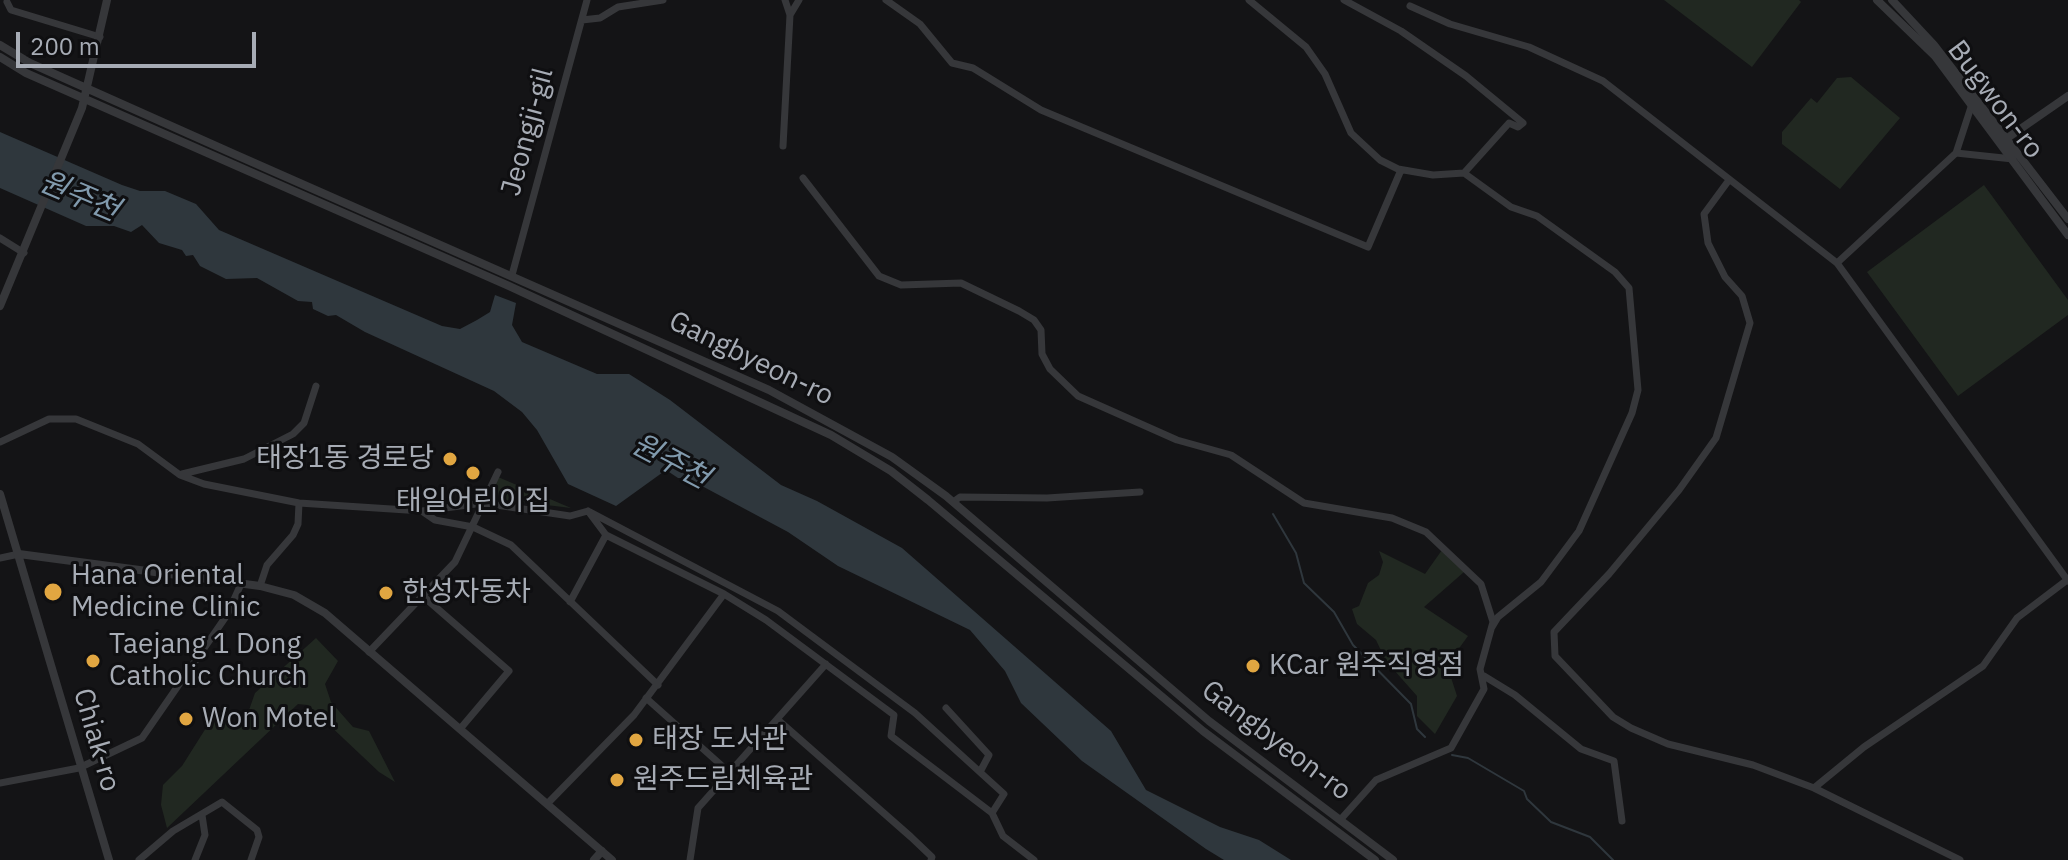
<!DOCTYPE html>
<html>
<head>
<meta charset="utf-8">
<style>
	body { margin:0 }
	#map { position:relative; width:2068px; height:860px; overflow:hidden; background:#141416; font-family:"IBM Plex Sans",sans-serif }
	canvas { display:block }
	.scale { position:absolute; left:16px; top:32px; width:240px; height:36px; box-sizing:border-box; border:4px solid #a7acb5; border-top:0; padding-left:10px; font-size:24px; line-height:28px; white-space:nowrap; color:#a7acb5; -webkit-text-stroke:6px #0f0f11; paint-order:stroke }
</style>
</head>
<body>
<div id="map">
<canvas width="2068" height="860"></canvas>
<div class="scale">200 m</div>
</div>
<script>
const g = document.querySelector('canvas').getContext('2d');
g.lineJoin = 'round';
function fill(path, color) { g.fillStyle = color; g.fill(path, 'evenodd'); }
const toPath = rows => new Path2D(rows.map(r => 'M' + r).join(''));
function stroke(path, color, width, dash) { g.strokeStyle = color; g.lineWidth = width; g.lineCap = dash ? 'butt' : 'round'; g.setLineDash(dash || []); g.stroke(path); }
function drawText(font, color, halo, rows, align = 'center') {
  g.font = font + ' "IBM Plex Sans","Noto Sans KR",sans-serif'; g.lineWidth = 6; g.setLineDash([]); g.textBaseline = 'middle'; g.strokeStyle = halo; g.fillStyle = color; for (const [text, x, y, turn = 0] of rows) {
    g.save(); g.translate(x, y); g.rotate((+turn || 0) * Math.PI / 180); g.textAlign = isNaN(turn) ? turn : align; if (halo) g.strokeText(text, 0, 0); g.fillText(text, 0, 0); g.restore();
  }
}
fill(toPath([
	[1664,0,1799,0,1801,2,1752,67],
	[1851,77,1900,118,1840,189,1782,144,1782,132,1811,98,1817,103,1837,78],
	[1984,185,2068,300,2068,315,1958,396,1867,272],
	[498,477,571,508,489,498],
	[1442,550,1464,572,1424,607,1468,636,1447,665,1457,696,1435,734,1417,716,1417,696,1386,661,1376,640,1357,624,1352,609,1359,606,1368,583,1379,575,1383,562,1379,551,1425,574],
	[316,638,338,661,325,684,331,702,353,727,369,731,395,782,379,772,308,705,298,704,167,828,161,805,163,785,182,766,211,720,238,724,248,713,255,693]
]), '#212821');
fill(toPath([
	[0,132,122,185,140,191,165,191,196,204,219,230,442,326,460,329,477,320,490,312,495,295,516,303,512,325,522,342,597,374,629,374,670,400,781,485,817,501,902,548,1111,731,1146,790,1220,827,1259,840,1291,860,1224,860,1206,849,1082,761,1021,703,1005,671,970,630,838,566,788,532,687,478,678,478,666,470,616,506,568,484,537,430,522,412,494,391,365,332,336,315,328,316,313,309,312,302,298,301,257,278,226,279,200,266,193,255,186,256,182,250,159,243,142,225,131,232,114,226,86,226,0,188]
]), '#2f373d');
stroke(toPath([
	[1273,514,1296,553,1304,583,1334,612,1353,645,1411,704,1417,729,1425,737],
	[1452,755,1468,758,1524,791,1527,799,1551,822,1590,837,1613,860]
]), '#2f373d', 2);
stroke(toPath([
	[886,0,920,24,952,63,973,68,1041,110,1368,247,1401,170],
	[1249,0,1306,47,1325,74,1351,133,1380,160,1398,169,1433,175,1464,173,1511,207,1537,216,1615,272,1629,288,1638,390,1632,413,1579,531,1541,582,1498,617,1492,627],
	[1344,0,1401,31,1466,76,1523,123],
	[7,2,11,10,100,37],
	[1410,6,1450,24,1529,47,1603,81,1837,263,2068,581],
	[790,15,799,0],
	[582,20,600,18,618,7,663,0],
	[783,146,790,15,785,0],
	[1956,153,2013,159],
	[1464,173,1509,123,1518,127,1523,123],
	[803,178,879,276,901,285,961,283,1019,311,1034,320,1041,330,1042,354,1050,369,1078,396,1177,440,1231,455,1304,503,1392,518,1426,532,1481,584,1493,622,1480,669,1484,689,1451,748,1376,780,1341,819],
	[1729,180,1704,214,1708,243,1725,277,1742,296,1750,323,1716,438,1679,490,1609,574,1554,632,1555,656,1613,717,1631,728,1668,744,1753,765,1814,788,1960,860],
	[0,238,24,253],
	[1837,263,1956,153,1972,104],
	[512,275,587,0],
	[0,442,49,419,76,419,138,444,180,475,204,484,299,503,422,511,435,520,473,527,511,545,658,685],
	[182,474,244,459,293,434,304,423,316,386],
	[953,502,960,497,1047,498,1140,492],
	[422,511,483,503,570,516,588,511],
	[588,511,606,535,724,594,766,620,894,715,891,736,992,813,1003,836,1034,860],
	[590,512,778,611,915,713,1004,794,992,813],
	[0,558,19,554],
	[260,586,267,565,293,535,298,524,299,503],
	[424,597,509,671,460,729],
	[570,602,606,535],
	[369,652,455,562,498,472],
	[1484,676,1515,695,1581,749,1614,761,1622,821],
	[646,698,730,773],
	[946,708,989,755,980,772],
	[778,720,911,837,932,857,931,860],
	[0,783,79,768,142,738,227,615,241,584],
	[1814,788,1864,747,1983,666,2017,618,2067,580],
	[547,804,634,715,724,594],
	[139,860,173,831,222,802,257,830,259,837,251,860],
	[195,860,205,835,202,815],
	[690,860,698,808,826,664]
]), '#36373a', 7);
stroke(toPath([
	[1877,0,1935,56,2068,235],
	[1892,0,1934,45,2068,219],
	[0,45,30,63,234,154,769,390,892,457,946,496,1209,721,1393,860],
	[0,57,26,73,509,286,831,435,891,471,928,500,1203,731,1375,860],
	[2003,141,2068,96],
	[0,306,82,108,107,0],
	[0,494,109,860],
	[19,554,260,586,294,595,325,613,612,860],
	[594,860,602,851]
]), '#36373a', 8);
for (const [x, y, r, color] of [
	[450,459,8,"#e1a641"],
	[473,473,8,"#e1a641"],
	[53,592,10,"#e1a641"],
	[386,593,8,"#e1a641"],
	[93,661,8,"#e1a641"],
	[1253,666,8,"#e1a641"],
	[186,719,8,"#e1a641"],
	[636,740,8,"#e1a641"],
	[617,780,8,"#e1a641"]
]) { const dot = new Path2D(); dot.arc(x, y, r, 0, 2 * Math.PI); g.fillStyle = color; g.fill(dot); stroke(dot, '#0f0f11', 3); }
drawText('28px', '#a7acb5', '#0f0f11', [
	["Bugwon-ro",1995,100,53],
	["Jeongji-gil",528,132,-75],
	["Gangbyeon-ro",751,359,26],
	["Chiak-ro",96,740,74],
	["Gangbyeon-ro",1276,741,37]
]);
drawText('28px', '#a7acb5', '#0f0f11', [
	["태장1동 경로당",434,459,"right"],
	["태일어린이집",473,502,"center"],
	["Hana Oriental",71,576],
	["Medicine Clinic",71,608],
	["한성자동차",402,593],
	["Taejang 1 Dong",109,645],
	["Catholic Church",109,677],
	["KCar 원주직영점",1269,666],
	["Won Motel",202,719],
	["태장 도서관",652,740],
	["원주드림체육관",633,780]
], 'left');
drawText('italic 30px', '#819aad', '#0f0f11', [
	["원주천",79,197,23],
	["원주천",670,462,28]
]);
</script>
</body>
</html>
